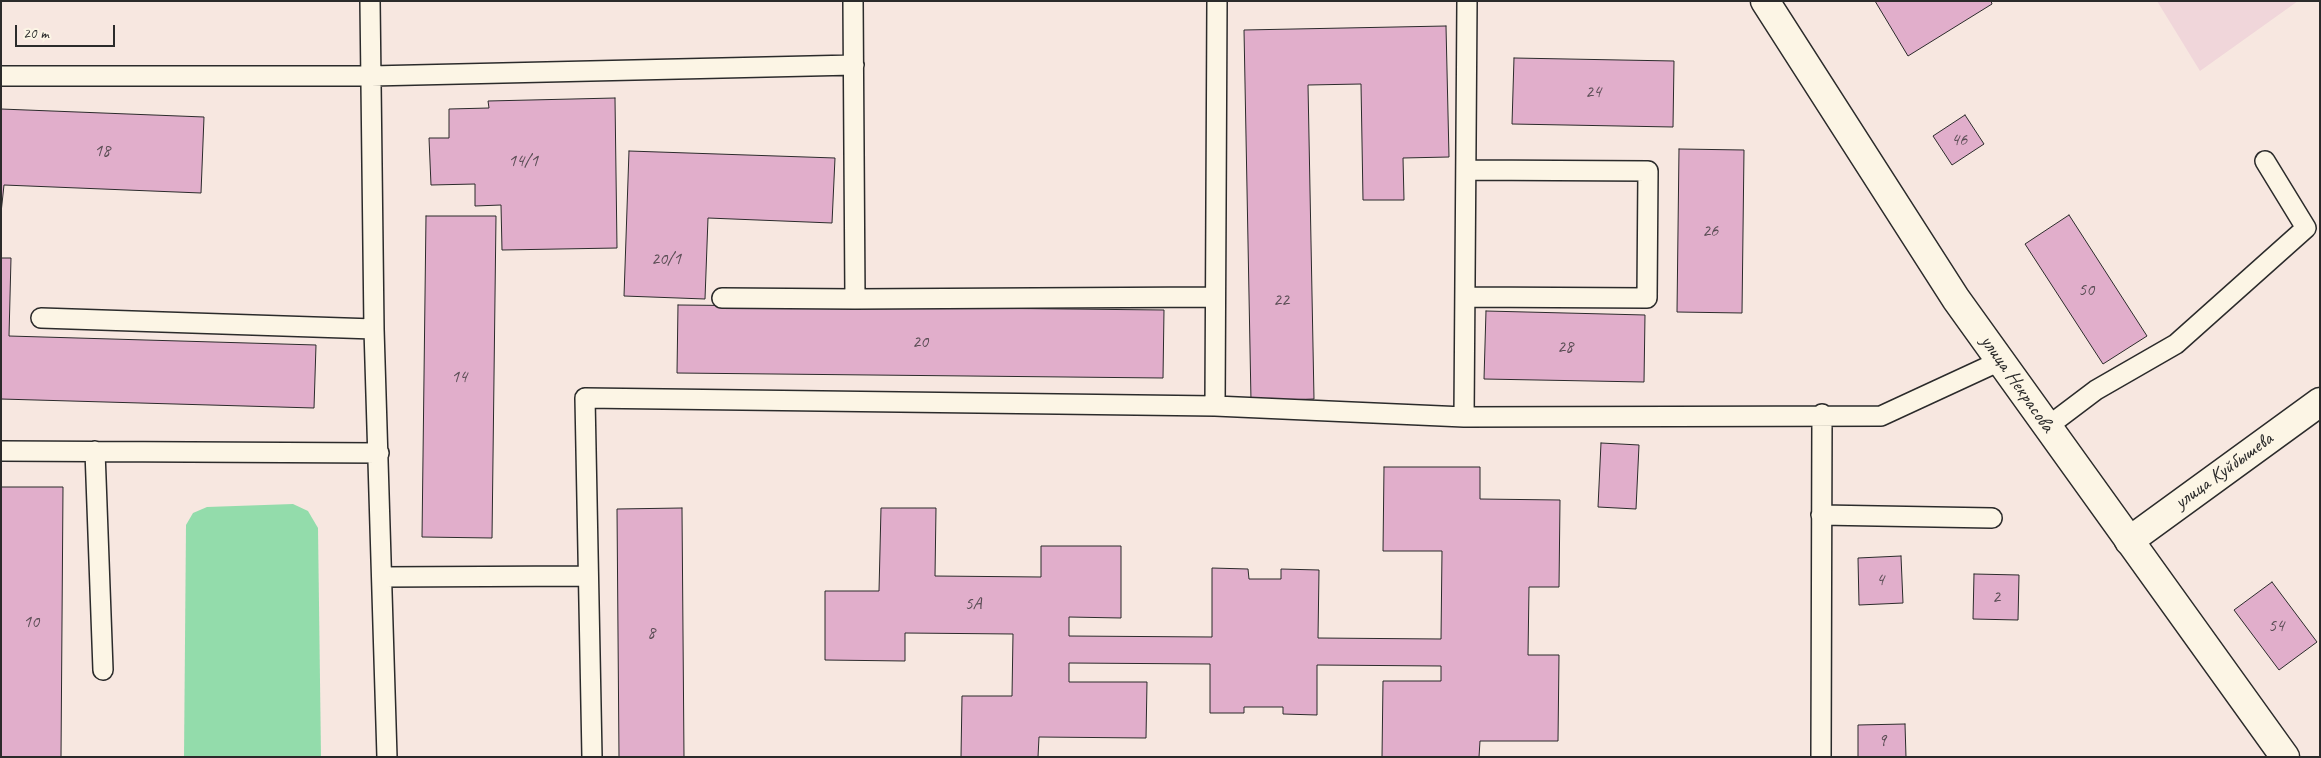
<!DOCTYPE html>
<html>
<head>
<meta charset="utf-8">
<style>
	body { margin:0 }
	#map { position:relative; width:2321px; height:758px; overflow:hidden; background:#f7e7e0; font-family:Caveat,sans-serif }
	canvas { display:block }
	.frame { position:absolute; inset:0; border:2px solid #2b2b2b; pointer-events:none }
	.scale { position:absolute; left:15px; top:25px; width:100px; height:22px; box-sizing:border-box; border:2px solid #2b2b2b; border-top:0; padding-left:6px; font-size:15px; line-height:18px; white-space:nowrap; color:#2b2b2b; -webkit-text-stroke:4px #fcf5e5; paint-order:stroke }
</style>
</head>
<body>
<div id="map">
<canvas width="2321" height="758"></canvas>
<div class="frame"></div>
<div class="scale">20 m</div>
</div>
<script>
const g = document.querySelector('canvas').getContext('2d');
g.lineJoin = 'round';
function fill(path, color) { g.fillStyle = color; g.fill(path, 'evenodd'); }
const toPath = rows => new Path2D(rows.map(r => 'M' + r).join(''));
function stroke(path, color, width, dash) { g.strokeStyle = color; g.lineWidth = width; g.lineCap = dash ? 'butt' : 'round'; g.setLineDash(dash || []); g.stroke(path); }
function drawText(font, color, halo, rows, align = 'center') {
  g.font = font + ' Caveat,sans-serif'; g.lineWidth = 4; g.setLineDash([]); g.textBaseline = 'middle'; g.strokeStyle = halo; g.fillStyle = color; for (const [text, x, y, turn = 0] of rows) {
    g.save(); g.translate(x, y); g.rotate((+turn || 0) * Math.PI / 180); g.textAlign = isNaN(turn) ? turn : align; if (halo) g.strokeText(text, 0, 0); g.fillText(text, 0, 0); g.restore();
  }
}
fill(toPath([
	[2157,1,2298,1,2200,71]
]), '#f0d6da');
fill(toPath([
	[293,504,308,511,318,528,321,757,184,757,186,525,193,513,207,507]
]), '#93dcab');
const building = toPath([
	[1875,1,1991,1,1992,4,1908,56,1875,1],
	[1446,26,1449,157,1403,158,1404,200,1363,200,1361,84,1308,85,1314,399,1251,401,1244,30,1446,26],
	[1514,58,1674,61,1673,127,1512,124,1514,58],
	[615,98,617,248,502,250,501,205,475,206,475,184,431,185,429,138,449,138,449,109,489,108,488,101,615,98],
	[1,109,204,117,201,193,4,185,1,213,1,109],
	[1965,115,1984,144,1952,165,1933,136,1965,115],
	[1679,149,1744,150,1742,313,1677,312,1679,149],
	[629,151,835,158,832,223,708,218,705,299,624,296,629,151],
	[2069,215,2147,336,2103,364,2025,244,2069,215],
	[426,216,496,216,492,538,422,537,426,216],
	[1,258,11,258,9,336,316,345,314,408,1,399,1,258],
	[678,305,1164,310,1163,378,677,373,678,305],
	[1486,311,1645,315,1644,382,1484,379,1486,311],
	[1601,443,1639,445,1636,509,1598,507,1601,443],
	[1384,467,1480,467,1480,499,1560,500,1559,587,1529,587,1528,655,1559,655,1558,741,1480,741,1479,757,1382,757,1383,681,1441,681,1441,666,1317,665,1317,715,1283,714,1283,707,1244,707,1244,713,1210,713,1210,664,1069,663,1069,682,1147,682,1146,738,1039,737,1038,757,961,757,962,696,1012,696,1013,634,905,633,905,661,825,660,825,591,879,591,881,508,936,508,935,576,1041,577,1041,546,1121,546,1121,618,1069,617,1069,636,1212,637,1212,568,1248,569,1249,579,1281,579,1281,569,1319,570,1318,638,1441,639,1442,551,1383,551,1384,467],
	[1,487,63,487,61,757,1,757,1,487],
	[682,508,684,757,619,757,617,509,682,508],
	[1901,556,1903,603,1859,605,1858,558,1901,556],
	[1974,574,2019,575,2018,620,1973,619,1974,574],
	[2272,582,2317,642,2279,670,2234,610,2272,582],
	[1905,724,1906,757,1858,757,1858,725,1905,724]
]);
fill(building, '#e1aecb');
stroke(building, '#2b2b2b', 1);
const lane = toPath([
	[370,1,374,329,387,757],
	[853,1,855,299,1215,297],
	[1,76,371,76,854,65],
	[1465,297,1647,298,1648,171,1466,170],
	[722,298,855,299],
	[41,318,374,329],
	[1215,406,1217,1],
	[1464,417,1467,1],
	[2047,427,2096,390,2176,344,2306,228,2265,161],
	[1,451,379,453],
	[95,451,103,670],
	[1821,515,1992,518],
	[382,577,587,576],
	[592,757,585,398,1215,406,1464,417,1881,416,2000,361],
	[1821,757,1822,414]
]);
const street = toPath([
	[2129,541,2320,402]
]);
const secondary = toPath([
	[1765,1,1956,299,2285,757]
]);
stroke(lane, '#2b2b2b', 22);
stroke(street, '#2b2b2b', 31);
stroke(secondary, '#2b2b2b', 31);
stroke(lane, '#fcf5e5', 19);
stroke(street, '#fcf5e5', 28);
stroke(secondary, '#fcf5e5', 28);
drawText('18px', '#584c53', null, [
	["24",1593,92],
	["46",1959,140],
	["18",102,151],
	["14/1",523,161],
	["26",1710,231],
	["20/1",666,259],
	["50",2086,290],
	["22",1281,300],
	["20",920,342],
	["28",1565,347],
	["14",459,377],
	["4",1880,580],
	["2",1996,597],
	["5А",973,604],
	["10",31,622],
	["54",2276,626],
	["8",651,633],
	["9",1882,741]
]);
drawText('20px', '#2b2b2b', '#fcf5e5', [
	["улица Некрасова",2017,384,55],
	["улица Куйбышева",2224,471,-36]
]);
</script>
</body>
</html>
